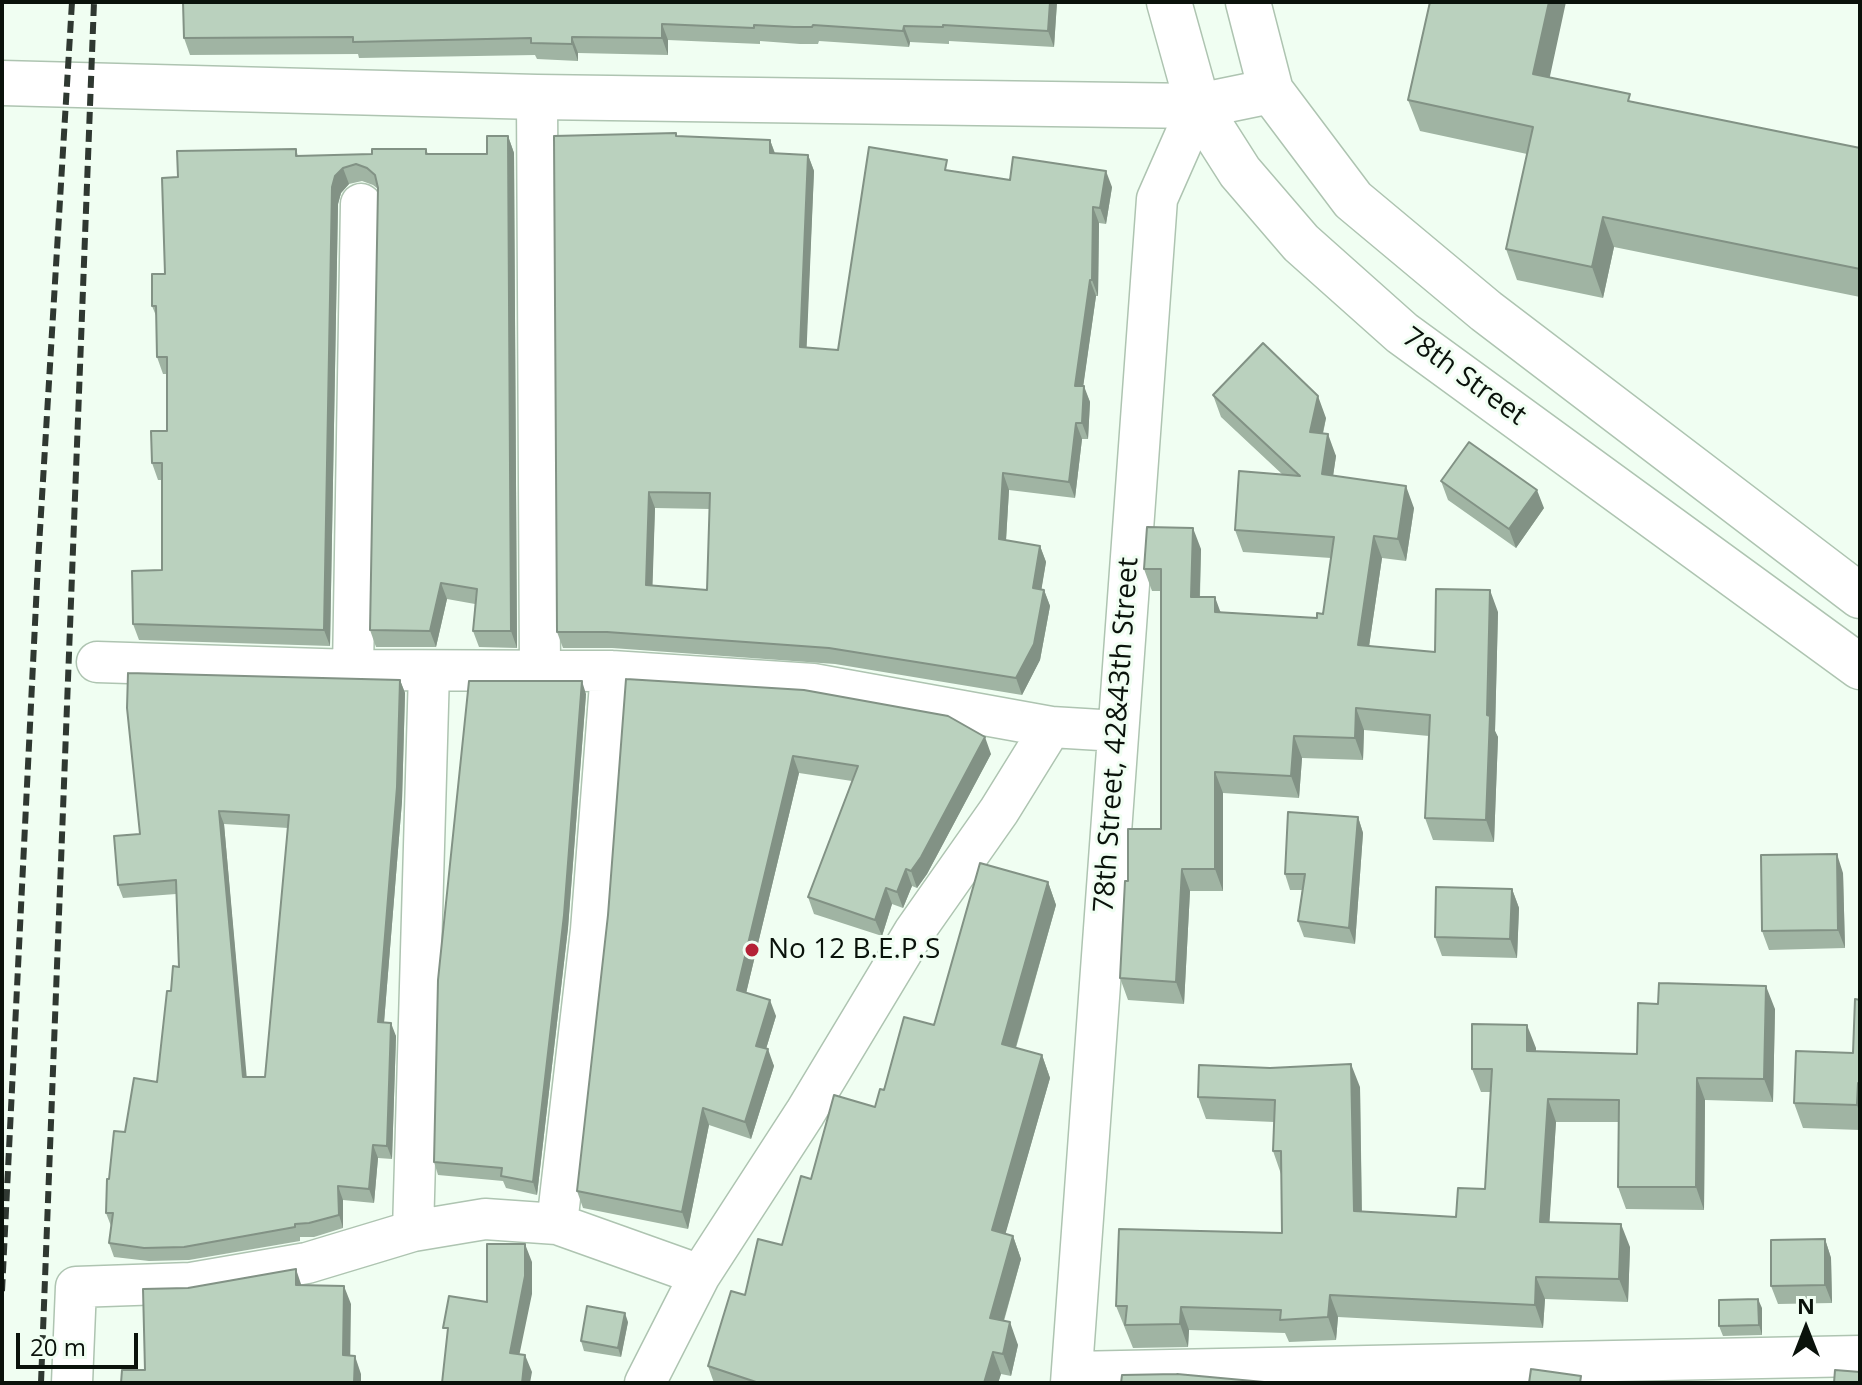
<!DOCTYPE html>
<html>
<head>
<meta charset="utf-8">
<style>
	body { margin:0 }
	#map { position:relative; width:1862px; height:1385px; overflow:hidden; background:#f0fef2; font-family:"Open Sans",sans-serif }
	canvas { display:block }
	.frame { position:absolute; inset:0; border:4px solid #0a120b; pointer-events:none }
	.north { position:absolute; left:1766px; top:1289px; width:80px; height:80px; -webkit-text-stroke:6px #f0fef2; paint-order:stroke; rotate:0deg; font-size:22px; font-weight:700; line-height:32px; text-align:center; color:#0a120b }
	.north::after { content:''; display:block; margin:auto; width:28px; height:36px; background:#0a120b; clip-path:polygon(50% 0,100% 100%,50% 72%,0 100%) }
	.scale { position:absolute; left:16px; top:1333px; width:122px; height:36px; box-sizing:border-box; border:4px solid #0a120b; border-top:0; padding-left:10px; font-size:24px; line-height:28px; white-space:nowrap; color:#0a120b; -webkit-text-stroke:6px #f0fef2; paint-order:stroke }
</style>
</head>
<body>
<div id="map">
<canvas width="1862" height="1385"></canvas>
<div class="frame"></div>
<div class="north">N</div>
<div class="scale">20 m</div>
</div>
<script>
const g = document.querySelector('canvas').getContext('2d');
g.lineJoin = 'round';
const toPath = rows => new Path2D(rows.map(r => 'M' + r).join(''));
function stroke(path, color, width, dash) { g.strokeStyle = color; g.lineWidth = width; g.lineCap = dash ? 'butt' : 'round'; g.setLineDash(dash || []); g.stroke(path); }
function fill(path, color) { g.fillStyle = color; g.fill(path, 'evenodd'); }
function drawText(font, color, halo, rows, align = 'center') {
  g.font = font + ' "Open Sans",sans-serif'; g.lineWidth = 6; g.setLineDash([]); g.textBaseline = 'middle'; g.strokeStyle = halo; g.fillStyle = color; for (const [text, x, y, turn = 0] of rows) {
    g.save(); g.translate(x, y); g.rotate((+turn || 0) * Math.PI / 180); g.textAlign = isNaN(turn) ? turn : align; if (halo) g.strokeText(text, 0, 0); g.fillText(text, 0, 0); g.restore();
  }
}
const street = toPath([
	[537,97,540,671],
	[97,662,353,670,611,671,813,684,1051,727,1117,731],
	[353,670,361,204],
	[429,671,413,1231,485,1219,557,1224,700,1275],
	[557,1224,591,930,611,671],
	[1072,1372,1860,1356],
	[72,1383,76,1287,191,1283,307,1263,413,1231],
	[645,1383,700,1275,805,1113,914,932,999,811,1051,727],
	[1071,1383,1157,199,1198,106]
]);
const secondary = toPath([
	[2,83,537,97,1198,106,1271,91]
]);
const primary = toPath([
	[1169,2,1198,106,1240,172,1301,243,1402,333,1860,667],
	[1248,2,1271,91,1353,200,1486,311,1860,596]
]);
stroke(street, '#aec4b1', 43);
stroke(secondary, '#aec4b1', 47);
stroke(primary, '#aec4b1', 47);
stroke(street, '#fff', 40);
stroke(secondary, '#fff', 44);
stroke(primary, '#fff', 44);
stroke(toPath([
	[2,1291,38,563,72,2],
	[41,1383,94,2]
]), '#2f3831', 6, [12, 6]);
fill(toPath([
	[183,2,1057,2,1054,47,949,41,949,44,910,42,909,47,819,41,818,44,800,44,760,41,760,44,668,40,668,55,578,53,578,61,537,59,535,55,359,58,358,54,190,55,184,38],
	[1550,77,1632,102,1860,148,1860,297,1614,247,1603,298,1517,280,1506,249,1527,154,1420,131,1408,100],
	[508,136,514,153,517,648,479,647,473,631,475,604,447,599,436,647,376,647,370,630,378,189,373,185,362,181,349,184,341,193,338,204,330,646,139,640,133,624,162,570,162,480,158,480,152,463,167,431,167,374,163,374,157,357,157,318,152,306,165,274,178,177,296,149,298,156,372,154,426,149,428,154,487,154],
	[677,136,770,140,775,153,808,155,814,171,806,347,838,350,951,171,1010,180,1112,187,1106,224,1099,223,1098,296,1096,296,1083,386,1090,402,1088,439,1082,439,1075,498,1009,490,1006,541,1040,546,1046,562,1041,590,1044,590,1050,606,1040,660,1022,695,835,664,612,648,563,648,557,632],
	[655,508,710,509,707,590,652,586],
	[1213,395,1326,418,1323,434,1336,456,1333,476,1414,508,1406,561,1382,558,1369,646,1435,652,1498,612,1495,731,1498,737,1494,842,1433,840,1425,818,1429,736,1364,730,1363,760,1302,758,1299,798,1223,793,1223,891,1190,891,1184,1004,1128,1000,1120,978,1128,881,1161,829,1161,591,1152,591,1144,569,1201,549,1200,597,1221,612,1317,618,1323,614,1331,558,1243,552,1235,530,1283,475,1221,417],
	[1441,481,1544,508,1516,548,1448,500],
	[626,679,991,754,927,874,917,888,912,886,903,908,892,904,882,936,814,914,808,897,852,781,799,773,746,993,776,1016,766,1049,774,1066,751,1139,709,1125,688,1229,583,1208,577,1191,608,915],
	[400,680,405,693,402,801,384,1022,396,1036,392,1159,378,1158,374,1203,343,1200,343,1228,314,1237,300,1237,300,1241,189,1260,149,1261,114,1257,109,1243,111,1226,106,1213,109,1179,125,1132,157,1082,171,991,179,967,176,894,123,898,118,885,140,834],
	[224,824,288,828,265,1077,246,1077],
	[586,694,568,928,537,1195,506,1188,503,1181,438,1175,434,1162],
	[1358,817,1363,833,1355,944,1304,937,1298,921,1302,890,1290,890,1285,874],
	[1843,873,1845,948,1769,950,1762,931],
	[1048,882,1056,905,1016,1048,1042,1055,1050,1078,1005,1234,1013,1236,1021,1259,1004,1321,1018,1345,1011,1376,1001,1374,998,1383,714,1383,708,1366,745,1295,782,1245,811,1179,875,1107,884,1090],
	[1512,889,1519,908,1517,958,1442,956,1435,937],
	[1860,1000,1860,1130,1803,1128,1794,1103,1853,1053],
	[1775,1009,1773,1102,1705,1100,1704,1210,1626,1209,1618,1187,1619,1122,1556,1122,1549,1222,1630,1247,1628,1302,1545,1299,1543,1328,1338,1317,1336,1340,1289,1342,1285,1333,1189,1330,1188,1347,1133,1348,1116,1306,1282,1233,1281,1174,1273,1151,1274,1122,1206,1119,1198,1097,1360,1087,1362,1212,1456,1217,1485,1189,1491,1092,1481,1092,1472,1069,1536,1048,1536,1051,1637,1054],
	[1825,1239,1831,1258,1832,1303,1778,1304,1771,1286],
	[1762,1308,1762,1335,1723,1336,1719,1326],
	[628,1322,621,1357,584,1351,581,1341]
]), '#a0b4a3');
fill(toPath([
	[1050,2,1057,2,1054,47,1048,31],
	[1549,2,1566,2,1544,104,1533,74],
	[662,24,668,40,668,55,662,38],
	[904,26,910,42,909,47,903,31],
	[572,37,578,53,578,61,572,44],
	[508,136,514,153,517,648,511,631],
	[770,140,776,157,770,153],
	[808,155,814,171,806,363,800,347],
	[343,168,349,184,341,193,338,204,330,646,324,630,332,187,335,176],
	[1106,171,1112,187,1106,224,1100,208],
	[1093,207,1099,223,1098,296,1092,280],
	[1603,217,1614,247,1603,298,1592,267],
	[1090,280,1096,296,1081,402,1075,386],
	[2,295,3,298,4,354,2,350],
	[1084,386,1090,402,1088,439,1082,423],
	[1318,396,1326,418,1318,454,1310,432],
	[1076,423,1082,439,1075,498,1069,482],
	[1328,434,1336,456,1330,496,1322,474],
	[1003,473,1009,490,1005,556,999,539],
	[1406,486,1414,508,1406,561,1398,539],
	[1537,490,1544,508,1516,548,1509,529],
	[649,492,655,508,652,602,646,585],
	[1193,528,1201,549,1199,619,1191,597],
	[1374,536,1382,558,1366,667,1358,645],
	[1040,546,1046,562,1039,604,1033,588],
	[441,583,447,599,436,647,430,631],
	[1044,590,1050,606,1040,660,1022,695,1016,678],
	[1490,590,1498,612,1495,731,1498,737,1494,842,1486,820],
	[1215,597,1223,619,1215,612],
	[400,680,405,693,402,801,383,1035,378,1022],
	[582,681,586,694,568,928,537,1195,533,1182],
	[1356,708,1364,730,1363,760,1355,738],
	[1294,736,1302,758,1299,798,1291,776],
	[985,737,991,754,927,874,917,888,911,871],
	[793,756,799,773,743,1006,737,990],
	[1215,772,1223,793,1223,891,1215,869],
	[219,811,224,824,248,1091,243,1077],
	[1358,817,1363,833,1355,944,1349,928],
	[1837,854,1843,873,1845,948,1838,930],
	[906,869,912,886,903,908,897,892],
	[1182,869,1190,891,1184,1004,1176,982],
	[1048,882,1056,905,1010,1067,1002,1044],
	[886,888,892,904,882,936,875,920],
	[1512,889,1519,908,1517,958,1510,939],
	[1766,986,1775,1009,1773,1102,1764,1079],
	[770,1000,776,1016,762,1062,756,1046],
	[391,1023,396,1036,392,1159,387,1146],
	[1527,1025,1536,1048,1535,1074,1527,1051],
	[768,1049,774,1066,751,1139,745,1122],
	[1042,1055,1050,1078,1000,1253,992,1230],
	[1351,1064,1360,1087,1362,1234,1354,1211],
	[1697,1078,1705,1100,1704,1210,1696,1187],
	[1858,1083,1860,1088,1860,1114,1857,1105],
	[1548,1099,1556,1122,1548,1245,1540,1222],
	[703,1108,709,1125,688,1229,682,1212],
	[373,1145,378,1158,374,1203,369,1189],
	[338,1186,343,1200,343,1228,339,1215],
	[1621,1224,1630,1247,1628,1302,1619,1279],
	[1013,1236,1021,1259,998,1340,990,1318],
	[1825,1239,1831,1258,1832,1303,1825,1285],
	[525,1244,532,1262,532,1294,516,1371,510,1353],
	[296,1269,302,1287,296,1285],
	[1536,1277,1545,1299,1543,1328,1535,1305],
	[344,1286,351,1304,350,1373,343,1355],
	[1330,1295,1338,1317,1336,1340,1328,1317],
	[1758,1299,1762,1308,1762,1335,1759,1325],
	[1181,1307,1189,1330,1188,1347,1180,1324],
	[625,1313,628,1322,621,1357,618,1348],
	[1010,1322,1018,1345,1011,1376,1003,1354],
	[993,1352,1001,1374,998,1383,984,1383],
	[525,1355,532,1372,530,1383,522,1383],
	[355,1356,361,1374,361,1383,354,1383]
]), '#829285');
const building = toPath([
	[183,2,1050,2,1048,31,943,25,943,27,904,26,903,31,813,25,812,27,794,27,754,25,754,28,662,24,662,38,572,37,572,44,531,43,531,38,353,42,353,37,184,38,183,2],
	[1430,2,1549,2,1533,74,1630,94,1628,101,1860,148,1860,269,1603,217,1592,267,1506,249,1533,127,1408,100,1430,2],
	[676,133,676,136,770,140,770,153,808,155,800,347,838,350,869,147,947,160,945,170,1010,180,1013,157,1106,171,1100,208,1093,207,1092,280,1090,280,1075,386,1084,386,1082,423,1076,423,1069,482,1003,473,999,539,1040,546,1033,588,1044,590,1034,644,1016,678,829,648,607,632,557,632,554,136,676,133],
	[649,492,710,493,707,590,646,585,649,492],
	[487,136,508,136,511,631,473,631,477,589,441,583,430,631,370,630,378,188,375,175,367,168,356,164,343,168,335,176,332,187,324,630,133,624,132,571,162,570,162,463,152,463,151,431,167,431,167,357,157,357,156,306,152,306,152,274,165,274,162,178,178,177,177,151,296,149,296,156,372,154,372,149,426,149,426,154,487,154,487,136],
	[1263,343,1318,396,1310,432,1328,434,1322,474,1406,486,1398,539,1374,536,1358,645,1435,652,1436,589,1490,590,1487,715,1490,716,1486,820,1425,818,1430,715,1356,708,1355,738,1294,736,1291,776,1215,772,1215,869,1182,869,1176,982,1120,978,1125,881,1128,881,1128,829,1161,829,1161,569,1144,569,1147,527,1193,528,1191,597,1215,597,1215,612,1317,618,1317,613,1323,614,1334,537,1235,530,1239,471,1300,476,1213,395,1263,343],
	[1469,442,1537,490,1509,529,1441,481,1469,442],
	[128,673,400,680,397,787,378,1022,391,1023,387,1146,373,1145,369,1189,338,1186,339,1215,309,1223,295,1224,295,1227,184,1247,144,1248,109,1243,113,1213,106,1213,107,1179,109,1179,114,1131,125,1132,134,1078,157,1082,167,991,171,991,173,966,179,967,176,880,118,885,114,836,140,834,127,708,128,673],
	[219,811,289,815,265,1077,243,1077,219,811],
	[626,679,804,690,948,716,985,737,921,857,911,871,906,869,897,892,886,888,875,920,808,897,858,766,793,756,737,990,770,1000,756,1046,768,1049,745,1122,703,1108,682,1212,577,1191,608,915,626,679],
	[469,681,582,681,564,915,533,1182,501,1176,502,1168,434,1162,438,980,469,681],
	[1288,812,1358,817,1349,928,1298,921,1305,874,1285,874,1288,812],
	[1837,854,1838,930,1762,931,1761,855,1837,854],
	[980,863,1048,882,1002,1044,1042,1055,992,1230,1013,1236,990,1318,1010,1322,1003,1354,993,1352,984,1383,759,1383,708,1366,731,1291,745,1295,758,1239,782,1245,801,1176,811,1179,834,1095,875,1107,880,1089,884,1090,904,1017,934,1025,980,863],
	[1436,887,1512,889,1510,939,1435,937,1436,887],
	[1659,983,1766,986,1764,1079,1697,1078,1696,1187,1618,1187,1619,1100,1548,1099,1540,1222,1621,1224,1619,1279,1536,1277,1535,1305,1330,1295,1328,1317,1280,1320,1281,1310,1181,1307,1180,1324,1125,1325,1127,1306,1116,1306,1119,1229,1282,1233,1281,1151,1273,1151,1275,1100,1198,1097,1199,1065,1270,1068,1351,1064,1354,1211,1456,1217,1458,1188,1485,1189,1492,1069,1472,1069,1472,1024,1527,1025,1527,1051,1637,1054,1638,1003,1658,1004,1659,983],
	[1855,999,1860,1000,1860,1083,1858,1083,1857,1105,1794,1103,1796,1051,1853,1053,1855,999],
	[1825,1239,1825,1285,1771,1286,1771,1240,1825,1239],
	[487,1244,525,1244,525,1276,510,1353,525,1355,522,1383,442,1383,448,1328,443,1328,449,1296,487,1302,487,1244],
	[296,1269,296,1285,344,1286,343,1355,355,1356,354,1383,121,1383,122,1370,145,1370,143,1289,188,1288,296,1269],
	[1758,1299,1759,1325,1719,1326,1719,1300,1758,1299],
	[587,1306,625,1313,618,1348,581,1341,587,1306],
	[1531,1369,1581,1376,1580,1383,1529,1383,1531,1369],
	[1835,1370,1860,1372,1860,1383,1834,1383,1835,1370],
	[1177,1374,1275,1383,1121,1383,1122,1375,1177,1374]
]);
fill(building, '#bad1be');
stroke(building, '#829285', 2);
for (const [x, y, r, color] of [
	[752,950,8,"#b42236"]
]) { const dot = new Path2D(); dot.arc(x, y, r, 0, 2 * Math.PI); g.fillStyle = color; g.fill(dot); stroke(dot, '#f0fef2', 3); }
drawText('28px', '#0a120b', '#f0fef2', [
	["78th Street",1464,377,36],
	["78th Street, 42&43th Street",1117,735,-86]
]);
drawText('28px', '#0a120b', '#f0fef2', [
	["No 12 B.E.P.S",768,950]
], 'left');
</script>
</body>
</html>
